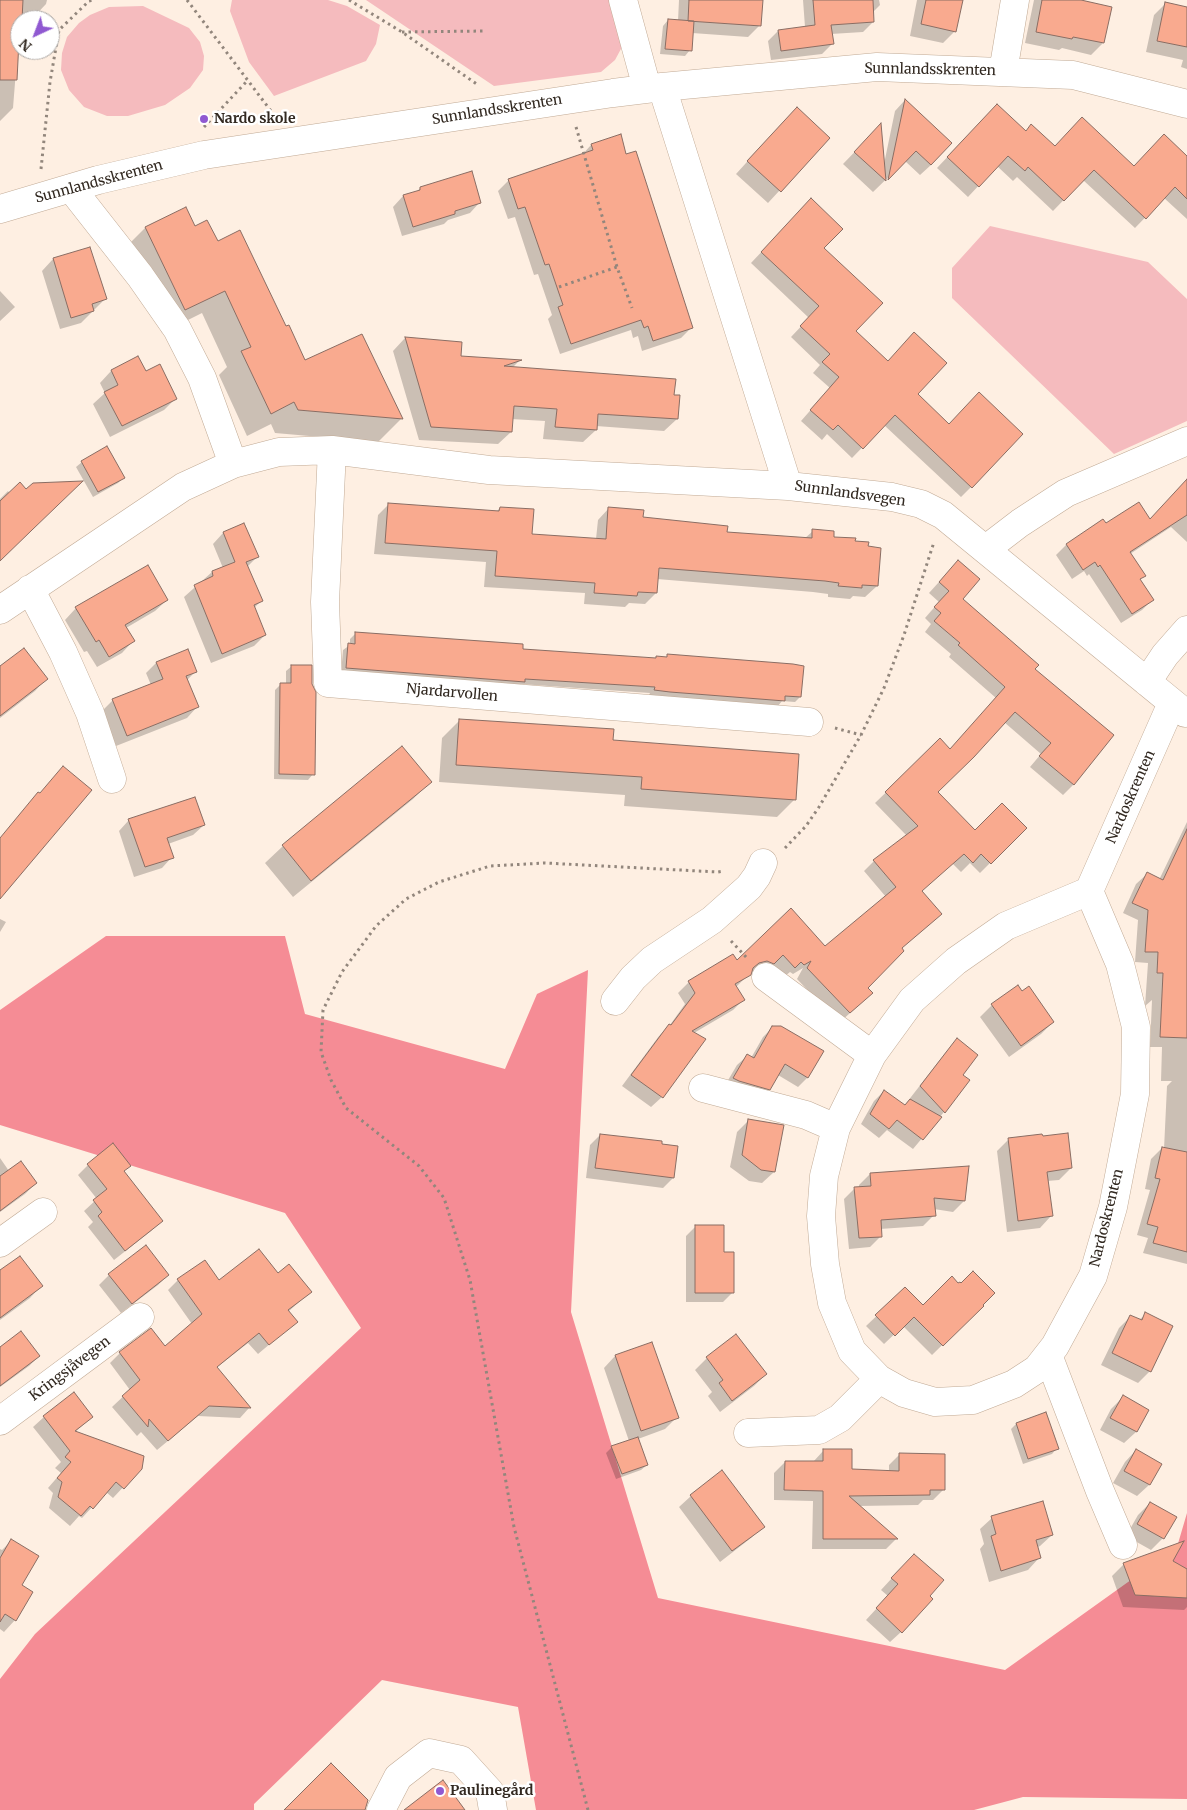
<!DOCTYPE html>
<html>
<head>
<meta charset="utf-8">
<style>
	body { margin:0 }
	#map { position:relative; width:1187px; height:1810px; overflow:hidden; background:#feefe2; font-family:Merriweather,serif }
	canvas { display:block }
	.north { position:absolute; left:10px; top:10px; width:50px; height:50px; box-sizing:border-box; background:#fff; border:1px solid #ada9a6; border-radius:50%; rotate:223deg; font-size:14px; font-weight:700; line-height:20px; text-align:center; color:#322921 }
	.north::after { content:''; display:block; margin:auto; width:18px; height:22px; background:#9059d1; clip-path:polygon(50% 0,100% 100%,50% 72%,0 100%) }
</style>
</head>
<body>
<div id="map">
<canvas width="1187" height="1810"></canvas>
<div class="north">N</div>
</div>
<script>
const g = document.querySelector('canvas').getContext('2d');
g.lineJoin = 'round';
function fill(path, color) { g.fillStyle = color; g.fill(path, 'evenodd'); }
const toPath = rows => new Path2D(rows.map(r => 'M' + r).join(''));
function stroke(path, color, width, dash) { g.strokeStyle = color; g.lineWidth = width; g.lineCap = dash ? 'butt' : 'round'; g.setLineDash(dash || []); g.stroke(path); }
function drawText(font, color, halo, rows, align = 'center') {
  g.font = font + ' Merriweather,serif'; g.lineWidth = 5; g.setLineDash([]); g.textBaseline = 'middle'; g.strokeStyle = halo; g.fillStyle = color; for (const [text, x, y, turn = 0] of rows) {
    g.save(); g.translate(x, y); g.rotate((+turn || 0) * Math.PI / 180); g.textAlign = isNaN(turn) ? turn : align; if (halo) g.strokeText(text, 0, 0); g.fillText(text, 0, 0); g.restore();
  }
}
fill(toPath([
	[232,0,328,0,347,6,380,25,376,44,366,61,274,96,249,62,230,11],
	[366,0,610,0,622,47,615,60,601,72,494,86],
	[143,6,189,28,200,42,204,56,203,70,190,88,165,105,128,116,107,116,84,107,69,90,61,70,62,53,67,37,79,23,90,15,109,7],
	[990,226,1148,262,1187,299,1187,421,1114,454,952,298,952,268]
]), '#f5bbbe');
fill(toPath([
	[106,936,285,936,305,1014,505,1069,537,994,588,970,571,1312,658,1598,1005,1670,1177,1547,1187,1513,1187,1799,1023,1797,974,1810,536,1810,518,1707,382,1680,254,1804,254,1810,0,1810,0,1679,35,1634,361,1328,285,1213,0,1125,0,1010]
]), '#f58c95');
fill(toPath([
	[0,0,47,0,46,4,31,20,20,20,13,108,0,121],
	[679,0,761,0,760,25,748,37,692,33,690,50,685,56,660,54,663,26,668,20,678,21],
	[803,0,879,0,880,5,873,12,873,22,863,32,831,34,832,44,822,54,771,60,768,41,778,31,805,27],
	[917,0,961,0,955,31,943,43,910,36],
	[1034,0,1076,0,1103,43,1091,55,1062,48,1059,50,1025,43],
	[1166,3,1187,8,1187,69,1181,67,1183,60,1146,52,1154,15],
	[905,100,931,165,920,175,905,161,873,192,843,164,870,136,884,164,895,111],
	[986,116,1025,132,1054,148,1134,167,1187,157,1187,219,1164,198,1135,228,1083,180,1053,211,1017,177,1013,181,997,166,968,197,937,168],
	[785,120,828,138,768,203,736,174],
	[591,145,625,155,692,327,681,338,642,351,638,336,633,338,631,330,560,354,548,319,552,315,538,274,534,275,515,217,508,219,498,191,509,180,581,156],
	[420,188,480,202,470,213,448,220,444,224,402,236,393,207,403,196,417,192],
	[185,209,194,227,217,243,285,328,305,362,361,335,401,419,378,442,275,433,271,424,247,436,219,375,227,367,202,313,162,333,122,251,145,228],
	[800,211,823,249,854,331,916,394,971,487,961,497,884,425,852,458,827,434,822,440,801,421,830,388,813,373,820,365,791,337,809,318,751,263],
	[53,259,105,299,81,323,60,329,42,271],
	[0,291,15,307,0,321],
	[405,338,461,343,460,357,519,361,512,368,673,396,677,419,664,431,596,426,596,430,583,442,543,439,545,421,511,419,511,432,498,444,419,440,393,351],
	[138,358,145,373,175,399,164,410,110,437,93,404,105,393,100,383,111,371],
	[82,462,123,478,118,483,93,497,76,467],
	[1187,480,1187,542,1171,527,1130,554,1144,575,1139,580,1152,600,1142,610,1121,623,1089,574,1087,576,1084,571,1072,579,1056,555,1066,545,1103,521,1106,525,1149,521],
	[8,491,10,494,0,560,0,499],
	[389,504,496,512,500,508,531,535,596,539,598,520,609,508,642,518,726,533,804,539,813,531,867,548,877,586,865,597,853,596,850,599,828,597,828,594,813,592,657,579,656,593,645,604,629,603,625,607,584,604,585,593,484,587,486,562,374,554,378,515],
	[244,525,257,557,247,567,261,601,254,608,265,635,254,646,211,663,184,597,212,572,223,568,213,544,223,533],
	[958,561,961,599,1033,669,1112,736,1073,785,1063,795,1030,767,1041,754,1004,722,937,792,975,832,1025,828,980,873,970,863,961,872,952,863,920,891,901,949,866,988,860,1004,839,1023,797,979,803,968,793,974,790,972,784,977,772,964,762,974,756,971,750,973,736,987,744,999,733,1010,694,1033,662,1097,651,1107,622,1086,659,1036,670,1025,685,1004,678,993,689,982,733,955,736,962,825,947,886,897,864,871,874,861,907,836,875,803,940,740,950,750,996,698,949,657,951,654,925,632,931,624,925,618,939,602,929,593],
	[167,600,155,611,126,628,133,641,122,653,97,667,87,651,84,652,65,620,76,608],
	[356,633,521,650,654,659,657,657,666,658,668,656,800,697,795,702,782,701,778,706,649,695,650,693,520,684,518,687,341,674,343,650,350,645,350,639],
	[156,663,196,671,186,681,197,707,187,718,116,746,102,711,113,700,151,685,146,673],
	[292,666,313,774,308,780,274,779,275,690,280,685,286,685,286,671],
	[0,668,46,679,35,691,0,718],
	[459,721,612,742,795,799,777,817,624,806,625,795,439,782,442,738],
	[430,782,413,799,293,897,265,863,283,846],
	[129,820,204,825,193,835,168,844,172,857,162,868,134,877,119,831],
	[1187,822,1187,1264,1143,1253,1148,1238,1137,1235,1150,1190,1145,1189,1151,1159,1162,1148,1164,1149,1167,1086,1172,1081,1161,1081,1162,1047,1150,1047,1152,1000,1145,1006,1148,963,1135,962,1138,920,1123,913,1136,884,1147,874,1159,880],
	[0,919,6,922,0,932],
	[1017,987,1053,1022,1041,1034,1009,1057,980,1017,992,1005],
	[773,1027,823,1051,807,1078,798,1087,778,1075,769,1089,760,1098,724,1087,737,1065,747,1056,751,1058,763,1037],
	[957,1040,961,1075,944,1112,913,1149,887,1130,879,1138,861,1124,874,1101,884,1091,904,1106,946,1052],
	[749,1120,774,1172,762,1183,749,1181,730,1167,737,1132],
	[600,1135,673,1178,663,1188,586,1178,590,1145],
	[1008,1140,1071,1168,1059,1180,1047,1181,1051,1216,1040,1228,1007,1232,997,1151],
	[0,1158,9,1171,36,1183,25,1194,0,1212],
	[88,1165,123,1172,161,1221,151,1231,114,1260,88,1227,93,1222,84,1211,97,1199,78,1175],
	[968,1168,964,1201,953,1212,934,1209,934,1215,923,1226,880,1229,881,1236,870,1247,849,1249,844,1199,854,1189,859,1188,859,1185,870,1174],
	[696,1226,733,1292,723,1302,686,1302,686,1236],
	[0,1272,41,1286,30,1298,0,1320],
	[278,1274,310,1292,288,1312,296,1322,258,1354,248,1343,216,1368,249,1408,240,1418,198,1416,157,1450,141,1432,137,1436,112,1407,130,1390,110,1363,120,1353,164,1348,192,1324,168,1290,178,1280,219,1282],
	[109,1275,168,1275,158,1285,121,1313,99,1285],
	[905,1289,923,1307,982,1306,932,1355,903,1326,884,1344,866,1326],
	[1146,1314,1150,1371,1138,1383,1101,1365,1119,1328,1131,1316,1139,1320],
	[736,1336,766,1374,754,1386,720,1412,708,1396,712,1392,695,1370,707,1358],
	[651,1344,677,1417,665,1429,638,1439,647,1465,641,1470,616,1479,606,1453,612,1447,629,1441,604,1368,615,1356],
	[0,1348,39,1356,29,1366,0,1387],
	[74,1394,92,1417,74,1433,141,1468,113,1498,106,1492,82,1518,79,1516,70,1526,49,1508,53,1493,48,1488,61,1473,55,1468,61,1462,33,1427,44,1417],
	[1123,1397,1147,1411,1136,1432,1124,1443,1100,1430,1111,1409],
	[1016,1424,1057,1448,1052,1454,1023,1464,1011,1429],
	[824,1450,851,1471,889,1472,889,1465,900,1454,944,1489,933,1500,923,1500,918,1505,859,1506,896,1539,886,1549,812,1549,813,1501,774,1500,774,1473,785,1462,813,1462],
	[1136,1450,1161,1464,1149,1485,1137,1496,1113,1483,1125,1462],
	[691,1496,763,1526,751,1538,720,1562,679,1507],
	[1150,1503,1163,1538,1151,1550,1126,1536,1138,1515],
	[992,1518,1052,1535,1040,1546,1036,1548,1039,1558,1028,1570,989,1582,980,1549,984,1544,980,1529],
	[11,1541,20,1586,15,1620,4,1632,0,1629,0,1549,2,1550],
	[1171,1561,1187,1570,1187,1607,1184,1610,1123,1607,1112,1576,1124,1564],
	[903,1566,901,1632,890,1642,866,1620,888,1596,881,1590]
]), '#0003');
const building = toPath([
	[0,0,23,0,22,20,20,20,17,80,0,80,0,0],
	[689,0,763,0,761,26,688,21,689,0],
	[813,0,873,0,874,22,831,25,834,44,781,51,778,30,815,25,813,0],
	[926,0,963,0,956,32,921,24,926,0],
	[1042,0,1081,0,1112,7,1104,43,1073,37,1072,39,1036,32,1042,0],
	[1165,2,1187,7,1187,47,1157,41,1165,2],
	[668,19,694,21,692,51,665,49,668,19],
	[905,99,952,143,931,165,916,151,888,180,905,99],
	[997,104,1026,131,1031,124,1055,146,1082,117,1134,166,1164,134,1187,156,1187,199,1175,187,1146,219,1094,170,1064,201,1028,167,1025,171,1008,156,979,187,947,157,997,104],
	[797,107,830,138,781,192,747,161,797,107],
	[881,123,886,181,854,152,881,123],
	[621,134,626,154,636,151,693,328,653,341,648,326,644,328,641,320,571,344,558,307,563,305,549,264,545,265,525,207,518,209,508,179,593,150,591,144,621,134],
	[472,171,481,203,455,211,455,214,413,227,403,195,420,190,420,187,472,171],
	[811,198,843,229,824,248,883,303,856,331,888,361,914,332,947,363,918,394,949,424,979,392,1023,434,972,488,895,415,863,449,838,425,833,430,810,410,839,377,822,362,830,354,800,326,819,306,761,252,811,198],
	[186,207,195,226,207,220,218,241,240,230,286,326,289,325,305,360,362,334,403,419,298,410,294,402,271,414,241,351,251,347,225,291,185,310,145,227,186,207],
	[90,247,107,299,92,304,94,311,71,318,53,258,90,247],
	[405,337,462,342,461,356,522,360,504,366,676,379,674,395,680,395,678,419,598,414,597,430,555,427,557,409,514,406,512,432,431,427,405,337],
	[138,356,146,371,160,364,177,399,122,426,104,392,118,385,111,370,138,356],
	[107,446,125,478,98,492,81,461,107,446],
	[1187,479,1187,515,1130,552,1146,576,1140,579,1154,600,1132,614,1100,565,1098,567,1095,562,1083,570,1066,544,1103,519,1106,523,1139,502,1150,519,1187,479],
	[83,481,32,530,0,561,0,501,20,482,26,489,33,483,83,481],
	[388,503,499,511,500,507,534,509,532,534,606,539,608,507,644,510,643,517,728,526,727,532,812,538,812,529,834,531,834,537,856,538,855,541,869,542,868,546,881,548,878,586,862,585,862,588,838,586,839,583,825,581,659,568,657,593,638,592,637,596,594,593,595,583,495,576,497,551,385,543,388,503],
	[244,523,259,557,246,562,263,601,254,605,266,635,222,654,194,585,213,576,212,571,235,562,223,532,244,523],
	[958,560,980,579,963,599,1039,665,1035,669,1114,735,1074,785,1039,756,1051,743,1015,712,974,757,938,792,975,830,1002,803,1027,828,991,864,981,854,973,863,964,854,922,891,942,914,902,948,904,951,868,988,873,993,850,1013,807,968,811,961,804,965,801,962,795,968,783,955,774,964,767,961,759,963,753,968,751,975,735,984,745,1000,692,1031,706,1039,663,1098,631,1075,669,1024,671,1025,695,993,688,981,733,954,737,960,791,908,825,946,896,887,873,860,918,826,885,792,940,738,950,749,1005,687,958,645,960,643,934,621,941,613,934,607,949,591,939,582,958,560],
	[148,565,168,600,125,625,135,641,109,657,99,640,96,642,75,607,148,565],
	[355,632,523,644,523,649,656,658,656,656,667,657,667,654,793,664,804,666,801,697,785,696,785,701,670,692,654,690,655,687,525,679,525,682,346,668,348,643,355,644,355,632],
	[24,648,48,679,0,716,0,666,24,648],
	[188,649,197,672,186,676,199,707,127,736,112,699,163,679,156,662,188,649],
	[291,665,312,665,312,684,316,692,315,775,279,774,280,683,291,683,291,665],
	[459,719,614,729,613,740,799,754,796,800,641,789,642,777,456,765,459,719],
	[402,746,432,782,311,881,282,845,402,746],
	[63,766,92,790,0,899,0,838,38,792,40,793,63,766],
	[195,797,205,825,167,838,174,858,145,867,128,819,195,797],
	[1187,829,1187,1038,1160,1037,1163,973,1157,973,1158,952,1145,952,1148,910,1132,903,1147,872,1163,880,1187,829],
	[1018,985,1022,991,1029,986,1054,1022,1021,1046,991,1004,1018,985],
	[772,1026,781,1026,824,1051,808,1078,785,1064,770,1090,739,1081,733,1078,747,1054,754,1058,772,1026],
	[957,1038,978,1055,963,1075,970,1080,945,1113,920,1086,957,1038],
	[884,1090,905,1105,910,1099,942,1117,923,1140,897,1120,889,1129,870,1114,884,1090],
	[748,1119,784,1125,775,1172,761,1170,742,1155,748,1119],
	[1068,1133,1072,1168,1047,1172,1053,1216,1018,1221,1008,1138,1042,1134,1043,1136,1068,1133],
	[600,1134,662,1141,662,1144,678,1146,674,1178,595,1168,600,1134],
	[113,1143,131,1166,124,1171,163,1221,125,1251,98,1216,102,1212,93,1200,107,1189,87,1164,113,1143],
	[1162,1147,1187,1152,1187,1252,1153,1243,1158,1227,1147,1224,1160,1179,1155,1178,1162,1147],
	[21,1161,37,1183,0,1211,0,1176,21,1161],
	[969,1166,965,1201,934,1198,936,1216,881,1220,882,1237,859,1238,854,1187,871,1186,870,1173,969,1166],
	[695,1225,724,1225,724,1252,734,1252,734,1293,695,1293,695,1225],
	[146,1245,169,1275,132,1304,108,1274,146,1245],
	[259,1249,278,1273,289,1264,312,1292,288,1310,298,1322,269,1345,259,1333,217,1367,251,1408,209,1406,168,1441,149,1419,148,1427,122,1396,140,1380,119,1352,151,1328,165,1346,202,1314,177,1279,205,1260,219,1280,259,1249],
	[20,1256,43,1286,0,1318,0,1270,20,1256],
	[973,1271,995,1293,983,1305,984,1306,943,1346,914,1317,895,1336,875,1315,905,1287,923,1305,952,1276,958,1283,960,1282,961,1283,973,1271],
	[1145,1312,1173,1326,1151,1372,1112,1353,1130,1315,1142,1320,1145,1312],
	[21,1331,40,1356,0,1386,0,1347,21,1331],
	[736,1334,767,1374,732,1401,719,1383,723,1380,706,1357,736,1334],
	[652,1342,679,1418,641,1431,615,1355,652,1342],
	[74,1392,93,1417,75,1431,144,1456,142,1469,124,1489,116,1482,93,1509,90,1506,81,1516,58,1497,62,1482,57,1478,71,1462,65,1457,70,1451,43,1416,74,1392],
	[1123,1395,1149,1410,1137,1432,1110,1418,1123,1395],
	[1046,1412,1059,1449,1028,1459,1016,1423,1046,1412],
	[638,1437,648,1465,622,1474,611,1446,638,1437],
	[823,1449,852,1449,852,1469,899,1471,899,1453,945,1454,945,1490,930,1490,930,1495,849,1496,898,1539,823,1539,823,1491,784,1490,785,1461,823,1461,823,1449],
	[1136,1449,1162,1464,1150,1485,1124,1471,1136,1449],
	[722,1470,765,1527,732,1551,690,1495,722,1470],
	[1043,1501,1053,1535,1036,1540,1041,1558,1001,1571,991,1536,996,1534,991,1516,1043,1501],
	[1150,1502,1177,1517,1164,1539,1137,1524,1150,1502],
	[11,1539,39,1556,22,1585,33,1592,16,1621,5,1614,0,1622,0,1558,11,1539],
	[1184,1541,1173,1561,1187,1569,1187,1598,1135,1595,1123,1563,1184,1541],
	[914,1554,944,1580,930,1596,933,1599,902,1633,876,1608,898,1584,891,1578,914,1554],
	[331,1763,368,1800,365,1810,284,1810,331,1763],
	[443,1780,465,1810,404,1810,443,1780]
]);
fill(building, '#f9aa8f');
stroke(building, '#8a6d63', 1);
const minor = toPath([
	[623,0,647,88],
	[1003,72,1015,0],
	[662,87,788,486,892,497,921,504,943,515,1185,713],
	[71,188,140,276,177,329,202,378,233,464],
	[0,209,98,180,204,155,613,93,662,87,877,67,1073,75,1187,104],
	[332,450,325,602,328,683,809,722],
	[986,549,1020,523,1066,493,1187,441],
	[30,589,63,652,90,713,112,779],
	[0,610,183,487,233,464,279,452,332,450,489,470,788,486],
	[1147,682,1165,655,1187,630],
	[1089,891,1120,964,1136,1027,1135,1094,1113,1207,1093,1276,1055,1346,1037,1369,1014,1384,973,1400,935,1402,904,1393,879,1379,852,1351,832,1303,825,1264,821,1216,824,1176,836,1128,872,1055,912,1000,956,961,1006,926,1089,891,1172,703],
	[766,977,872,1055],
	[615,1001,633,978,652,960,712,920,749,887,757,876,763,863],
	[703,1088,806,1115,836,1128],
	[0,1243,43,1212],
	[1048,1355,1100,1491,1123,1545],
	[0,1421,140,1317],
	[748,1433,819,1430,840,1418,879,1379],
	[381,1810,398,1777,429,1753,461,1760,490,1792,493,1810]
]);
stroke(minor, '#c1aa95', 29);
stroke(toPath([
	[187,0,274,115],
	[349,0,402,32,478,85],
	[402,32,485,31],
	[204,127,248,80],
	[576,127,617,267,632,308],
	[41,169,50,82,59,30,89,1,93,0],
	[559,287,617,267],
	[835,728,861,735],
	[785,848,806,826,819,807,861,735,884,688,904,635,934,542],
	[731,941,747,958],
	[588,1810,514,1527,470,1280,444,1198,419,1166,346,1108,331,1080,321,1052,323,1010,342,972,376,926,406,899,439,882,490,866,545,863,718,872,724,871]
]), '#92867c', 3, [2.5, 4]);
stroke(minor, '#fff', 28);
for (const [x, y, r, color] of [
	[204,119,5,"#9059d1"],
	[440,1791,5,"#9059d1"]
]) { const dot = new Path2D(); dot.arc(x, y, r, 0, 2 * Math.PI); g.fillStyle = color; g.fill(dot); stroke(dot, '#fff', 2); }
drawText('14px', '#322921', '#fff', [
	["Sunnlandsskrenten",930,70,1],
	["Sunnlandsskrenten",497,110,-9],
	["Sunnlandsskrenten",99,182,-15],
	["Sunnlandsvegen",850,494,8],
	["Njardarvollen",452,693,5],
	["Nardoskrenten",1131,797,-66],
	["Nardoskrenten",1107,1218,-76],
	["Kringsjåvegen",70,1369,-37]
]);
drawText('bold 14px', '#322921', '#fff', [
	["Nardo skole",214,119],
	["Paulinegård",450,1791]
], 'left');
</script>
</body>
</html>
